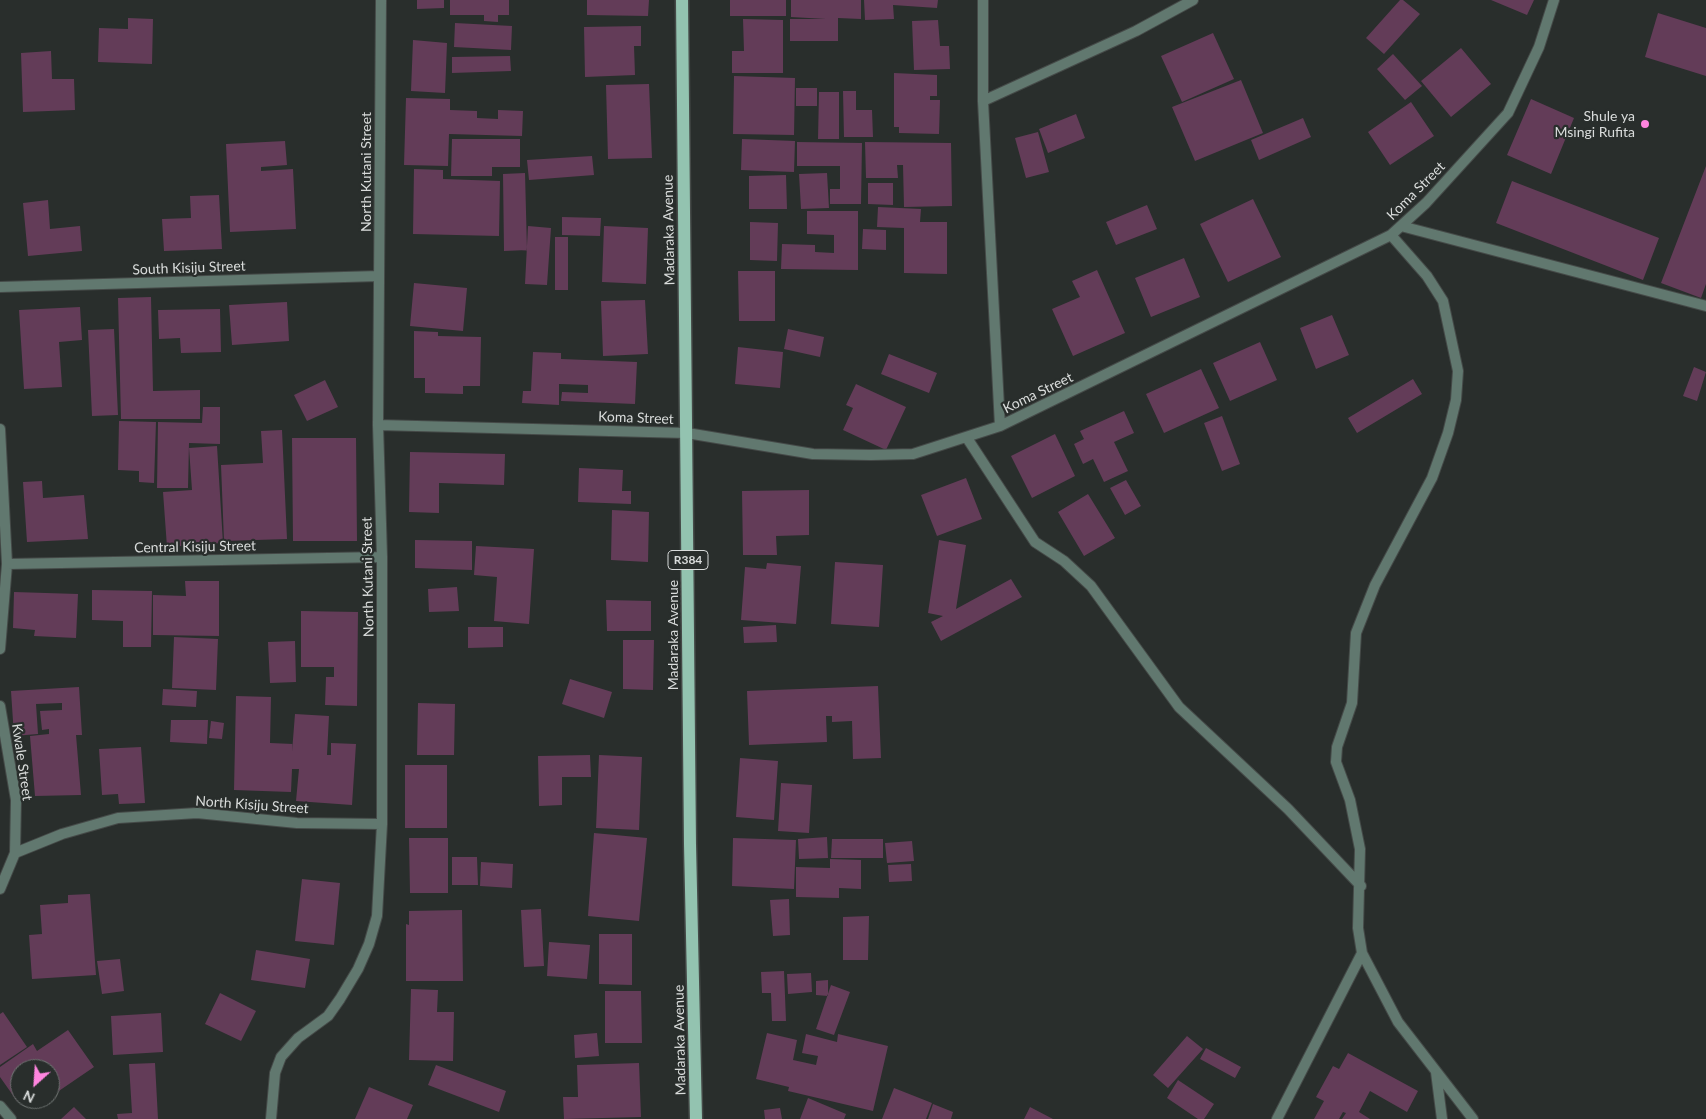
<!DOCTYPE html>
<html>
<head>
<meta charset="utf-8">
<style>
	body { margin:0 }
	#map { position:relative; width:1706px; height:1119px; overflow:hidden; background:#292e2c; font-family:Lato,sans-serif }
	canvas { display:block }
	.north { position:absolute; left:10px; top:1059px; width:50px; height:50px; box-sizing:border-box; background:#292e2c; border:1px solid #6f7472; border-radius:50%; rotate:206deg; font-size:14px; font-weight:700; line-height:20px; text-align:center; color:#d9dcdb }
	.north::after { content:''; display:block; margin:auto; width:18px; height:22px; background:#ff85df; clip-path:polygon(50% 0,100% 100%,50% 72%,0 100%) }
</style>
</head>
<body>
<div id="map">
<canvas width="1706" height="1119"></canvas>
<div class="north">N</div>
</div>
<script>
const g = document.querySelector('canvas').getContext('2d');
g.lineJoin = 'round';
function fill(path, color) { g.fillStyle = color; g.fill(path, 'evenodd'); }
const toPath = rows => new Path2D(rows.map(r => 'M' + r).join(''));
function stroke(path, color, width, dash) { g.strokeStyle = color; g.lineWidth = width; g.lineCap = dash ? 'butt' : 'round'; g.setLineDash(dash || []); g.stroke(path); }
function drawText(font, color, halo, rows, align = 'center') {
  g.font = font + ' Lato,sans-serif'; g.lineWidth = 4.5; g.setLineDash([]); g.textBaseline = 'middle'; g.strokeStyle = halo; g.fillStyle = color; for (const [text, x, y, turn = 0] of rows) {
    g.save(); g.translate(x, y); g.rotate((+turn || 0) * Math.PI / 180); g.textAlign = isNaN(turn) ? turn : align; if (halo) g.strokeText(text, 0, 0); g.fillText(text, 0, 0); g.restore();
  }
}
fill(toPath([
	[417,0,444,0,444,8,417,9],
	[450,0,509,0,509,15,498,15,498,22,484,21,484,15,450,15],
	[587,0,649,0,648,16,587,15],
	[730,0,786,0,786,16,730,16],
	[791,0,861,0,861,19,838,18,838,41,790,41,790,19,826,19,791,17],
	[864,0,938,0,937,8,893,5,894,19,865,20],
	[1400,0,1403,0,1420,14,1384,54,1366,38],
	[1491,0,1534,0,1527,15],
	[1658,13,1706,28,1706,76,1645,57],
	[128,18,153,19,152,64,98,62,99,28,128,29],
	[743,19,783,20,783,73,732,73,732,51,744,51],
	[938,20,940,46,949,46,950,69,914,70,912,21],
	[455,23,512,26,511,50,454,47],
	[641,26,641,46,634,46,635,75,585,77,584,27],
	[1213,33,1234,79,1182,102,1161,56],
	[413,40,447,43,445,93,411,91],
	[1461,48,1491,84,1451,117,1421,81],
	[51,51,52,79,74,79,75,110,23,112,21,53],
	[1393,54,1422,86,1405,100,1377,69],
	[510,56,511,71,452,73,452,57],
	[894,73,937,75,937,96,930,96,930,100,940,100,939,134,899,133,899,127,894,127],
	[734,76,795,78,794,135,733,134],
	[1241,80,1263,133,1195,161,1172,107],
	[649,84,652,158,608,159,606,85],
	[796,88,817,88,817,106,796,106],
	[843,91,856,91,856,110,872,110,873,137,844,137],
	[819,92,839,92,839,139,818,139],
	[406,98,450,99,450,110,477,111,477,118,498,119,498,110,523,111,522,136,449,134,448,166,404,165],
	[1531,99,1574,118,1551,174,1507,155],
	[1411,102,1434,136,1390,165,1368,132],
	[1076,114,1085,138,1048,153,1039,129],
	[1303,118,1311,137,1259,160,1251,140],
	[1038,132,1049,172,1026,178,1015,138],
	[452,139,520,139,520,167,492,167,492,176,451,176],
	[742,139,795,141,794,172,741,170],
	[285,141,287,165,261,167,261,171,293,169,296,229,230,232,226,144],
	[797,142,862,143,861,204,830,204,830,189,840,189,840,166,797,166],
	[865,142,951,143,952,206,904,207,903,165,897,165,898,178,866,178],
	[592,156,594,175,529,180,527,160],
	[1706,166,1706,284,1701,298,1661,283],
	[414,169,443,170,443,179,500,181,499,236,413,234],
	[525,173,527,250,504,251,503,174],
	[827,173,829,208,801,209,799,174],
	[786,175,787,209,749,209,749,176],
	[1512,181,1659,238,1643,280,1496,223],
	[868,183,893,183,893,205,868,204],
	[219,195,222,249,164,251,162,219,191,218,190,196],
	[1253,199,1281,257,1228,282,1200,224],
	[48,200,50,229,80,226,82,251,28,256,23,203],
	[1147,205,1157,229,1116,245,1106,222],
	[878,207,921,209,920,222,947,222,947,274,904,273,904,228,877,227],
	[807,211,858,211,858,270,781,269,782,244,815,245,815,252,834,253,834,235,807,234],
	[562,217,601,218,600,236,562,235],
	[750,222,778,223,777,261,750,260],
	[528,226,551,228,547,285,525,284],
	[604,226,648,228,646,284,602,282],
	[863,229,886,230,886,250,862,249],
	[555,237,568,237,568,290,555,290],
	[1184,258,1200,297,1151,317,1135,278],
	[1097,270,1125,333,1073,356,1052,309,1080,297,1072,281],
	[738,271,775,271,775,321,739,321],
	[414,283,467,288,463,331,410,326],
	[151,297,153,391,200,390,200,419,121,419,118,298],
	[645,300,648,354,603,356,601,301],
	[287,302,289,341,232,345,229,305],
	[80,307,82,340,59,342,62,387,24,389,19,310],
	[220,309,221,352,181,353,180,338,159,339,158,310],
	[1332,315,1349,355,1316,369,1300,328],
	[114,329,118,415,92,416,88,330],
	[788,329,824,337,820,357,784,349],
	[414,331,438,332,438,336,481,337,480,386,463,386,463,394,425,393,425,378,414,378],
	[1260,342,1277,380,1230,401,1213,363],
	[738,347,783,352,780,388,735,384],
	[533,352,561,353,561,359,637,362,635,404,561,401,562,392,588,393,588,385,559,384,559,405,522,403,523,391,531,391],
	[889,354,937,373,929,393,881,374],
	[1694,367,1706,372,1697,401,1683,396],
	[1201,369,1219,408,1164,433,1146,394],
	[1413,379,1422,394,1357,433,1348,418],
	[325,380,338,407,307,421,294,395],
	[856,384,906,407,886,450,843,430,853,408,846,405],
	[203,407,220,407,220,444,189,443,188,488,157,488,158,422,202,423],
	[1124,411,1134,433,1114,442,1128,471,1104,482,1093,459,1083,464,1074,444,1084,439,1080,431],
	[1222,416,1240,464,1222,471,1204,423],
	[119,421,156,422,154,483,139,482,139,471,118,470],
	[282,430,287,539,224,541,221,465,263,463,261,431],
	[1055,434,1075,476,1032,498,1011,456],
	[292,438,356,438,357,541,293,541],
	[217,446,223,543,167,547,163,492,192,490,189,448],
	[410,452,505,454,504,485,439,483,439,513,409,512],
	[579,468,623,470,622,491,631,491,631,504,578,502],
	[966,478,982,519,937,536,921,495],
	[1126,480,1141,506,1125,515,1110,488],
	[42,481,43,498,84,495,88,539,27,542,23,482],
	[809,490,809,535,776,536,777,555,743,555,742,491],
	[1088,494,1115,538,1084,556,1058,512],
	[612,510,649,512,648,562,611,560],
	[415,540,472,541,472,570,415,568],
	[939,540,966,545,956,609,1011,579,1022,597,941,641,931,622,943,616,928,613],
	[476,546,534,549,529,624,494,621,497,577,474,575],
	[835,562,883,565,879,627,831,624],
	[767,563,801,566,796,624,741,620,745,567,766,569],
	[185,581,219,581,219,636,153,635,153,595,186,596],
	[457,587,459,611,429,612,428,589],
	[92,590,152,591,151,647,123,647,123,621,92,620],
	[14,592,78,594,76,638,34,636,35,630,13,628],
	[606,600,651,601,651,631,607,631],
	[301,611,358,612,357,706,325,705,326,677,334,677,334,667,301,667],
	[776,625,777,642,744,643,743,627],
	[468,627,503,627,503,647,468,648],
	[174,637,218,639,216,690,172,688],
	[623,640,654,640,653,690,623,689],
	[295,641,296,682,270,683,268,642],
	[570,679,612,692,604,718,562,704],
	[878,686,881,758,853,759,852,721,832,722,832,716,826,716,827,742,749,745,747,691],
	[79,687,82,735,76,735,81,795,35,796,30,736,49,734,49,729,42,730,40,711,62,710,62,703,36,704,38,734,14,736,11,691],
	[163,689,197,691,196,707,162,705],
	[236,696,271,697,270,743,293,744,292,752,295,714,329,716,327,755,331,755,331,743,356,744,352,805,296,801,299,769,292,769,291,792,234,790],
	[418,703,455,704,454,755,417,755],
	[171,720,208,720,207,744,170,742],
	[211,721,224,723,222,739,209,738],
	[141,747,145,803,119,804,118,794,102,795,99,749],
	[590,755,591,777,562,777,562,805,539,806,538,756],
	[599,755,642,757,639,830,596,828],
	[740,758,778,761,774,820,736,817],
	[405,765,447,765,447,828,405,828],
	[781,783,812,785,809,833,778,831],
	[594,833,647,838,639,921,588,916],
	[827,837,828,858,799,859,798,839],
	[409,838,448,838,448,893,410,893],
	[733,838,796,840,794,889,732,886],
	[832,839,883,839,883,858,831,858],
	[912,841,914,861,887,863,885,843],
	[452,857,477,857,478,885,452,885],
	[830,859,861,860,861,889,839,888,839,898,796,897,796,867,830,868],
	[481,862,513,864,512,888,480,886],
	[911,864,912,881,889,882,888,865],
	[302,879,340,883,334,945,295,941],
	[90,894,96,975,32,979,29,935,42,934,40,905,68,903,68,895],
	[789,899,790,935,773,936,770,900],
	[541,909,544,966,524,967,521,910],
	[462,910,463,981,406,981,406,924,409,925,409,911],
	[869,916,868,960,843,960,843,917],
	[599,934,632,934,632,985,599,984],
	[549,942,590,945,587,979,547,976],
	[256,950,310,959,305,988,251,980],
	[120,959,124,991,102,994,97,961],
	[784,971,786,1021,772,1021,771,993,762,993,761,972],
	[811,973,812,992,788,994,787,974],
	[828,980,828,996,816,995,816,981],
	[831,985,850,992,834,1035,816,1029],
	[411,989,438,990,437,1012,454,1012,453,1061,409,1060],
	[605,991,641,991,642,1043,605,1043],
	[220,993,256,1011,241,1041,205,1024],
	[3,1012,27,1047,0,1065,0,1014],
	[161,1013,163,1052,113,1055,111,1016],
	[68,1030,94,1067,50,1097,50,1069,20,1069,20,1099,17,1101,0,1077,0,1067,33,1044,37,1051],
	[597,1033,599,1056,575,1058,574,1035],
	[767,1033,797,1040,793,1060,816,1065,818,1056,802,1053,806,1034,837,1042,838,1034,888,1046,873,1111,788,1091,789,1087,756,1079],
	[1187,1036,1203,1049,1168,1088,1153,1075],
	[1206,1048,1241,1067,1235,1078,1200,1059],
	[1348,1053,1418,1091,1407,1112,1370,1091,1359,1112,1370,1119,1342,1119,1346,1113,1343,1112,1339,1119,1314,1119,1324,1101,1316,1097,1333,1066,1339,1069],
	[155,1063,158,1119,118,1119,117,1114,132,1113,129,1064],
	[639,1063,641,1117,564,1119,563,1097,578,1097,577,1065],
	[436,1065,506,1091,499,1112,428,1085],
	[1178,1080,1214,1104,1204,1119,1198,1119,1167,1098],
	[369,1087,413,1105,407,1119,355,1119],
	[894,1088,932,1103,926,1119,882,1119],
	[808,1098,846,1114,844,1119,800,1119],
	[933,1104,953,1112,951,1119,928,1119],
	[74,1107,86,1119,61,1119],
	[1030,1107,1053,1119,1024,1119],
	[780,1108,782,1119,765,1119,764,1110]
]), '#633c58');
const minor = toPath([
	[983,0,983,101,1000,426],
	[983,101,1136,31,1193,0],
	[1401,226,1706,306],
	[1391,235,1427,276,1443,301,1458,371,1456,400,1448,433,1432,478,1375,585,1356,633,1352,703,1337,747,1336,762,1350,800,1360,849,1358,928,1362,953,1398,1022,1473,1119],
	[0,287,379,276],
	[378,425,687,433,813,454,871,455,913,454,1000,426,1391,235,1426,203,1508,113,1539,47,1554,0],
	[0,429,7,564,0,649],
	[967,438,1035,542,1064,561,1091,586,1179,707,1288,809,1361,886],
	[7,564,382,557],
	[0,706,16,800,15,853],
	[0,889,15,853,62,834,118,818,197,813,297,823,382,824],
	[1436,1072,1442,1119],
	[0,1106,11,1119],
	[271,1119,275,1073,281,1057,298,1038,328,1016,340,999,358,969,369,944,377,916,382,824,382,557,378,425,381,0],
	[1277,1119,1362,953]
]);
const primary = toPath([
	[682,0,690,844,696,1119]
]);
stroke(minor, '#454a48', 12);
stroke(primary, '#454a48', 15);
stroke(minor, '#61786f', 10);
stroke(primary, '#93c3b0', 12);
for (const [x, y, r, color] of [
	[1645,124,5,"#ff85df"]
]) { const dot = new Path2D(); dot.arc(x, y, r, 0, 2 * Math.PI); g.fillStyle = color; g.fill(dot); stroke(dot, '#292e2c', 2); }
for (const [x, y, w] of [
	[688,560,40]
]) { const box = new Path2D(); box.roundRect(x - w / 2, y - 9.5, w, 19, 4); g.fillStyle = '#292e2c'; g.fill(box); stroke(box, '#d9dcdb', 1); }
drawText('bold 12px', '#d9dcdb', null, [
	["R384",688,560]
]);
drawText('14px', '#d9dcdb', '#292e2c', [
	["Shule ya",1635,116],
	["Msingi Rufita",1635,132]
], 'right');
drawText('14px', '#d9dcdb', '#292e2c', [
	["North Kutani Street",366,172,-90],
	["Koma Street",1416,191,-45],
	["Madaraka Avenue",669,230,-91],
	["South Kisiju Street",189,268,-2],
	["Koma Street",1038,393,-26],
	["Koma Street",636,418,2],
	["Central Kisiju Street",195,547,-1],
	["North Kutani Street",368,577,-91],
	["Madaraka Avenue",673,635,-90],
	["Kwale Street",22,762,82],
	["North Kisiju Street",252,805,4],
	["Madaraka Avenue",680,1040,-91]
]);
</script>
</body>
</html>
